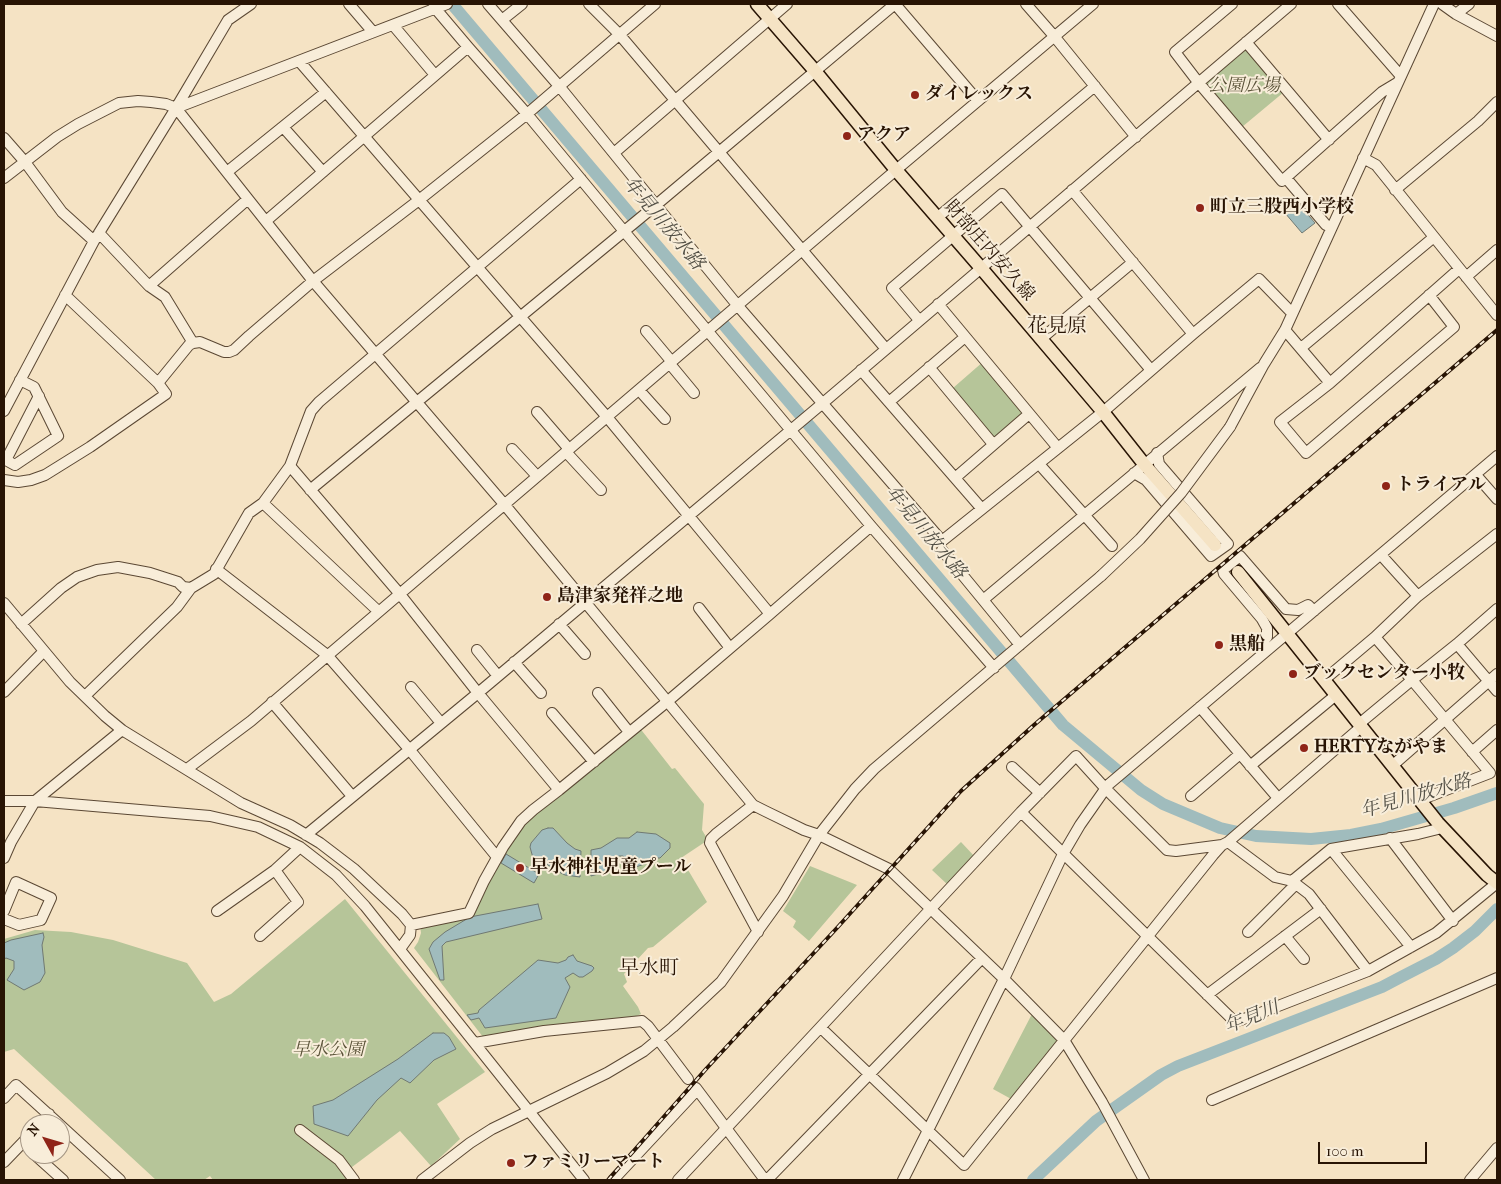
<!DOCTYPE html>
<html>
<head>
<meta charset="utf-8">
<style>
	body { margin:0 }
	#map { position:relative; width:1501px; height:1184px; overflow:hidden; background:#f5e3c4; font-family:"IM FELL French Canon",serif }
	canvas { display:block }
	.frame { position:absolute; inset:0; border:5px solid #281404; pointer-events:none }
	.north { position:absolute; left:20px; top:1114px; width:50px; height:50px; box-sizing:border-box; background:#f8edd9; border:1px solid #a59684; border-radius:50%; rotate:309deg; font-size:14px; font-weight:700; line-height:20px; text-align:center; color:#281404 }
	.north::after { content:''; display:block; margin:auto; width:18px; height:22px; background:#8f2418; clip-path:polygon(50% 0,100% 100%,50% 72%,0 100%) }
	.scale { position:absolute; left:1318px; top:1142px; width:109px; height:22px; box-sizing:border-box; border:2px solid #281404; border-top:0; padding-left:6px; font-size:15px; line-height:18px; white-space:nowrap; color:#281404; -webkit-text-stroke:4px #f8edd9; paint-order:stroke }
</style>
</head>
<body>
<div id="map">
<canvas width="1501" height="1184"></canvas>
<div class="frame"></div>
<div class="north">N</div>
<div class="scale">100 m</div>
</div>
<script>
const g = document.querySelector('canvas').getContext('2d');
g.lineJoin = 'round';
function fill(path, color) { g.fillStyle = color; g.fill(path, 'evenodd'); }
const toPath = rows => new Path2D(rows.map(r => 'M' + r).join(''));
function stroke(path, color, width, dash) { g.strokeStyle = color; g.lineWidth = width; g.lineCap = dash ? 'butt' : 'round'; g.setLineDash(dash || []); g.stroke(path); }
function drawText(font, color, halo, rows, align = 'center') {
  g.font = font + ' "IM FELL French Canon","Noto Serif JP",serif'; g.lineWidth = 4; g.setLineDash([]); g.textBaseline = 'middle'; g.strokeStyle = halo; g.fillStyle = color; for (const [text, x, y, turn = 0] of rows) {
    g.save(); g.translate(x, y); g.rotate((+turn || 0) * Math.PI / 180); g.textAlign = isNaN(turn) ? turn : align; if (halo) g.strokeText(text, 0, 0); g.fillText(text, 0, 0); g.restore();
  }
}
fill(toPath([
	[1246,48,1284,92,1242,127,1203,82],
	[984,361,1027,411,995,439,953,388],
	[639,727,672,769,675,768,704,804,702,830,708,840,681,858,707,902,653,947,648,948,624,974,627,982,623,986,638,1007,641,1014,632,1018,483,1037,414,948,418,942,421,933,420,925,466,916,522,822],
	[961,842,976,858,949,886,932,870],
	[810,866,857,885,809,941,793,927,796,921,783,911],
	[345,899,485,1072,437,1104,460,1139,431,1166,400,1131,344,1173,348,1180,213,1180,210,1176,204,1180,156,1180,14,1049,4,1052,4,939,35,930,71,932,113,940,187,963,214,1002,231,994],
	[1033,1012,1058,1042,1013,1100,993,1089]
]), '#b6c599');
const water = toPath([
	[1297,202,1315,223,1302,233,1285,213,1297,202],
	[548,828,553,828,567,843,575,849,581,851,580,877,565,875,555,870,544,862,533,858,530,847,531,843,542,830,548,828],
	[637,832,656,834,670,843,670,848,660,858,650,858,647,863,636,867,623,856,619,856,615,859,613,865,605,872,591,876,591,850,601,848,617,838,629,838,637,832],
	[506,854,539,874,534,883,501,863,506,854],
	[538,904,542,919,446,942,442,946,444,980,440,980,429,949,433,942,445,932,470,917,538,904],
	[43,933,44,937,42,945,45,973,40,982,24,990,7,980,14,969,14,961,6,958,4,959,4,943,11,940,43,933],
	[573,955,577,961,592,966,594,968,592,971,583,977,579,977,573,973,565,978,570,987,556,1018,485,1028,479,1018,471,1020,467,1015,478,1013,479,1010,538,960,558,963,566,960,568,957,573,955],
	[433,1033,444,1033,449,1037,456,1049,434,1060,410,1083,401,1078,377,1100,348,1136,314,1124,313,1106,333,1100,398,1059,433,1033]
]);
fill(water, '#a0bcbd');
stroke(water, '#707973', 1);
stroke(toPath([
	[452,4,1063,725,1141,790,1163,804,1220,828,1256,836,1311,839,1351,835,1381,829,1454,808,1497,793],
	[1033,1180,1096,1121,1161,1075,1178,1066,1382,987,1401,977,1436,959,1453,948,1475,931,1497,909]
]), '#a0bcbd', 12);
stroke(toPath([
	[1215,545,1238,572]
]), '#d6c4a7', 12, [12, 6]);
const minor = toPath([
	[349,4,373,32],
	[434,4,435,8,468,47,527,114,623,230,871,526,994,668],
	[488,4,559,86,738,306,942,541,1103,412,1193,334,1259,279,1292,313],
	[589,4,619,34,886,349],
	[895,4,978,101],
	[1026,4,1054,36,1136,137],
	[1232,4,1175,52,1198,82,1282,181,1382,92,1397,83],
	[1338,4,1400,75],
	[1442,4,1456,14,1497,36],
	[1456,14,1469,4],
	[502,20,522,4],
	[393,25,435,75],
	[1246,42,1329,140],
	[299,61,607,417,770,614],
	[176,108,447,4],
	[283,127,323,172],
	[4,138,25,162,62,212,94,241],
	[614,153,787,4],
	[1363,158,1376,165,1497,315],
	[227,172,326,92],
	[4,178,57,137,78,124,119,103,138,101,151,102,166,104,176,108,313,281,504,504,753,805,765,811,804,830,819,835,889,869,1004,979,1064,1040,1102,1102,1144,1180],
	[1286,178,1326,225,1332,226],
	[1072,190,1193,334],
	[1395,190,1478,121,1497,102],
	[938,217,1095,86],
	[266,221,468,47],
	[99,233,149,286],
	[1466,277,1497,250],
	[1429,295,1454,327,1306,453,1280,422,1330,383,1459,269],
	[938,304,1058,448],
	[919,320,892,288,1002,194,1151,370],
	[1285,330,1330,383],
	[646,331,672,362],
	[1041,339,1133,262],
	[193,343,165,297,149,286,248,199],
	[1301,348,1434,237],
	[670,364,694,393],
	[929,367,993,444],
	[861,370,982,509],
	[158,383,189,345,193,343,200,342,224,352,229,352,234,350,249,336,313,281,419,200,527,114,655,4],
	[639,390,665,419],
	[889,402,965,337],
	[4,411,94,241,176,108,228,20,251,4],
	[537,412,569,449],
	[1230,427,1264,364,1285,330,1434,4],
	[512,449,537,476],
	[566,452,601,490],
	[4,459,15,465,58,436,34,387,20,380],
	[6,460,39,396],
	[1039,464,1112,546],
	[290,466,399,593,478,693,559,790],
	[1134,473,1146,480,1211,556,1228,544,1159,464,1157,453],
	[1476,475,1497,499],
	[955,478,1029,414],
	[4,480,18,482,31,480,45,475,90,447,166,394,158,383,65,295],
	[310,490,656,205,895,4],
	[263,503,378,611],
	[942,550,1020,645],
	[1381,555,1418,596,1375,637,1412,680,1457,644,1497,691],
	[216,569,327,655,409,749,497,857],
	[1418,596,1497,534],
	[983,600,1260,368],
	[4,603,70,682,105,716,122,730,241,803,290,825,320,843,354,869,402,914,411,925,410,935,400,949],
	[699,608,730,648],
	[21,624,61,588,77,577,97,570,118,567,150,573,178,582,183,587,191,588,214,574,249,513,263,503,290,466,311,411,319,402,581,179],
	[559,624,585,654],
	[1457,644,1497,609],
	[477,650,498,676],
	[1264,652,1260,645,1267,637,1267,628,1262,619,1224,574,1223,570,1240,556,1286,609,1298,610,1308,605,1314,611],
	[514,662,541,693],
	[1324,680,1375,637],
	[411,687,441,723],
	[4,692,44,651],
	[598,693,629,732],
	[85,696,177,607,191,588],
	[272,702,352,796],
	[1200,707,1278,798],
	[552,713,594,762],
	[1359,724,1412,680,1490,773,1420,800],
	[1472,752,1497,730],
	[1250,766,1336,695],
	[1392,766,1497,674],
	[1012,767,1040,793],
	[187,769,251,721,896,170,1093,4],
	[1191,796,1240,754],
	[4,801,35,801,210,816,258,827,300,847,336,875,365,906,584,1180],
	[753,805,716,834,711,839,710,843,758,932],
	[1021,812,1233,1020,1237,1021,1250,1017,1368,971,1436,933,1497,883],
	[306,835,478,693,823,403,1291,4],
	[1390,838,1453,921],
	[1228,842,1275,877,1292,881,1309,894,1368,971],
	[1331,849,1411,947],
	[4,858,11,842,35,801,122,730],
	[1292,881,1331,849,1418,834,1442,828],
	[4,911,16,882,51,898,41,920,19,925,4,919],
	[217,911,275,870,300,847],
	[411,925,469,913,484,881,503,847,521,821,533,810,559,790,668,701,770,614,871,526],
	[1248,932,1296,884],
	[260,936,298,902,275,870],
	[1285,936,1304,959],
	[1207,995,1321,909],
	[821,1028,964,1165,1213,855,1222,845,1228,842,1361,727],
	[475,1043,544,1031,642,1021,648,1026,688,1079],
	[696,1088,765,1180],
	[4,1098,16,1085,59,1124],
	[1212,1100,1497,978],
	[40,1124,49,1114],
	[60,1125,120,1180],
	[300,1130,339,1160,354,1180],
	[34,1154,63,1180],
	[4,1162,30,1135],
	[422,1180,470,1143,492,1129,607,1073,644,1051,673,1027,721,982,783,896,819,835,855,789,874,769,1101,576],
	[613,1180,697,1090],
	[678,1180,1021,812,1076,756,1105,788,1167,850,1176,851,1222,845],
	[767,1180,982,958],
	[903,1180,1004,979,1063,854,1080,825,1108,785,1497,456],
	[1470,1180,1497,1148]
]);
const major = toPath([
	[757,4,815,71,896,170,981,268,1103,412,1144,464,1215,545],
	[1238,572,1438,823,1487,875,1497,883]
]);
stroke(minor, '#5b4834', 12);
stroke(major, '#281404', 15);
stroke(minor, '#f8edd9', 10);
stroke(major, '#f5e3c4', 12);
const rail = toPath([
	[608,1180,706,1069,836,929,961,791,1034,725,1497,330]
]);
stroke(rail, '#281404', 4);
stroke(rail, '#f8edd9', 2, [5.5]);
const minorBridge = toPath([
	[1101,576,1140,539,1181,493,1230,427]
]);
stroke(minorBridge, '#5b4834', 12, []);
stroke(minorBridge, '#f8edd9', 10);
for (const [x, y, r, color] of [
	[915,95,5,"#8f2418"],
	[847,136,5,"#8f2418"],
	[1200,208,5,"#8f2418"],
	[1386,486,5,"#8f2418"],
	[547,597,5,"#8f2418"],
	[1219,645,5,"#8f2418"],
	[1293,674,5,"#8f2418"],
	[1304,748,5,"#8f2418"],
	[520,868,5,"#8f2418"],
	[511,1163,5,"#8f2418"]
]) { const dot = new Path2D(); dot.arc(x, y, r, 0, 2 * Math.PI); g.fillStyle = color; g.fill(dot); stroke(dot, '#f8edd9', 2); }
drawText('italic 18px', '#5a5238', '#f8edd9', [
	["公園広場",1244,87],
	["早水公園",328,1051]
]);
drawText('bold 18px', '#281404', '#f8edd9', [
	["ダイレックス",925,95],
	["アクア",857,136],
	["町立三股西小学校",1210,208],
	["トライアル",1396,486],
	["島津家発祥之地",557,597],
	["黒船",1229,645],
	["ブックセンター小牧",1303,674],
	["HERTYながやま",1314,748],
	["早水神社児童プール",530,868],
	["ファミリーマート",521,1163]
], 'left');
drawText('18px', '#281404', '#f8edd9', [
	["財部庄内安久線",989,251,49]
]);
drawText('italic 19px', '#524f45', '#f8edd9', [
	["年見川放水路",663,224,50],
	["年見川放水路",925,533,50],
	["年見川放水路",1416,797,-16],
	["年見川",1252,1018,-22]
]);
drawText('20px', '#281404', '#f8edd9', [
	["花見原",1057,327],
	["早水町",649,969]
]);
</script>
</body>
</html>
